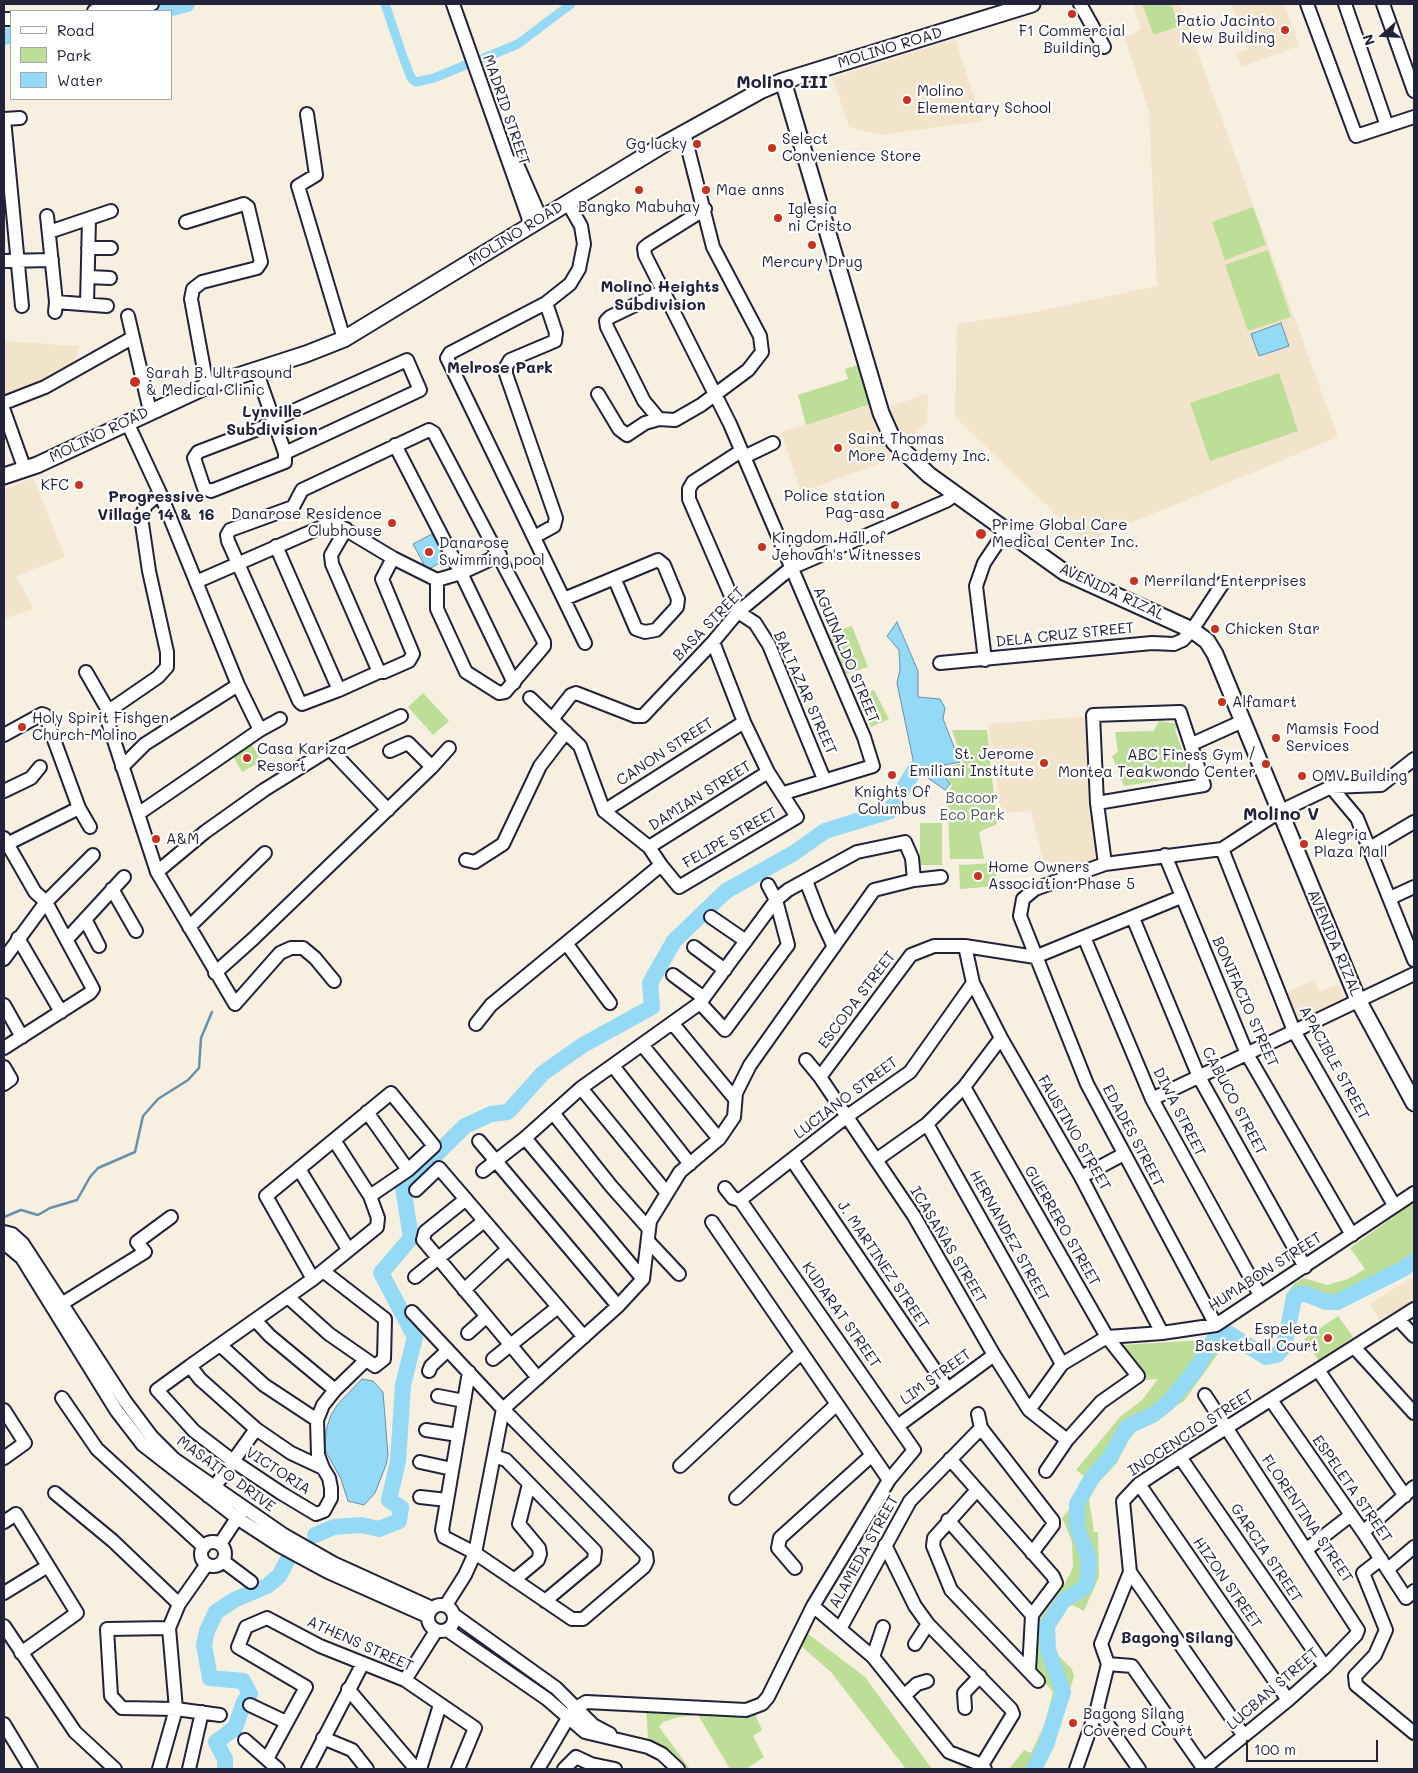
<!DOCTYPE html>
<html>
<head>
<meta charset="utf-8">
<style>
	body { margin:0 }
	#map { position:relative; width:1418px; height:1773px; overflow:hidden; background:#f7efe0; font-family:Mali,sans-serif }
	canvas { display:block }
	.frame { position:absolute; inset:0; border:5px solid #22223b; pointer-events:none }
	.legend { position:absolute; left:10px; top:10px; width:162px; height:90px; box-sizing:border-box; background:#fff; border:1px solid #a7a7b1; margin:0; padding:6px 9px; list-style:none; font-size:15px; color:#22223b }
	.legend li { display:flex; align-items:center; gap:10px; height:25px }
	.legend b { width:25px; border:1px solid #a7a7b1 }
	.north { position:absolute; left:1358px; top:10px; width:50px; height:50px; -webkit-text-stroke:4px #fff; paint-order:stroke; rotate:251deg; font-size:14px; font-weight:700; line-height:20px; text-align:center; color:#22223b }
	.north::after { content:''; display:block; margin:auto; width:18px; height:22px; background:#22223b; clip-path:polygon(50% 0,100% 100%,50% 72%,0 100%) }
	.scale { position:absolute; left:1246px; top:1740px; width:132px; height:22px; box-sizing:border-box; border:2px solid #22223b; border-top:0; padding-left:6px; font-size:15px; line-height:18px; white-space:nowrap; color:#22223b; -webkit-text-stroke:4px #fff; paint-order:stroke }
</style>
</head>
<body>
<div id="map">
<canvas width="1418" height="1773"></canvas>
<div class="frame"></div>
<ul class="legend">
<li><b style="height:6px;background:#fff"></b>Road</li>
<li><b style="height:14px;background:#bdde97"></b>Park</li>
<li><b style="height:14px;background:#94d9f6"></b>Water</li>
</ul>
<div class="north">N</div>
<div class="scale">100 m</div>
</div>
<script>
const g = document.querySelector('canvas').getContext('2d');
g.lineJoin = 'round';
function fill(path, color) { g.fillStyle = color; g.fill(path, 'evenodd'); }
const toPath = rows => new Path2D(rows.map(r => 'M' + r).join(''));
function stroke(path, color, width, dash) { g.strokeStyle = color; g.lineWidth = width; g.lineCap = dash ? 'butt' : 'round'; g.setLineDash(dash || []); g.stroke(path); }
function drawText(font, color, halo, rows, align = 'center') {
  g.font = font + ' Mali,sans-serif'; g.lineWidth = 4.5; g.setLineDash([]); g.textBaseline = 'middle'; g.strokeStyle = halo; g.fillStyle = color; for (const [text, x, y, turn = 0] of rows) {
    g.save(); g.translate(x, y); g.rotate((+turn || 0) * Math.PI / 180); g.textAlign = isNaN(turn) ? turn : align; if (halo) g.strokeText(text, 0, 0); g.fillText(text, 0, 0); g.restore();
  }
}
fill(toPath([
	[1133,4,1180,4,1338,437,1085,542,955,417,957,324,1034,312,1157,286,1149,112,1125,38,1141,29],
	[1231,4,1284,4,1299,46,1241,67,1236,53,1248,49],
	[955,39,982,121,881,135,849,127,833,78],
	[4,341,79,346,74,368,6,397,4,389],
	[926,394,928,397,927,422,909,440,898,429,889,407],
	[870,405,883,438,895,458,801,492,781,432],
	[33,478,65,557,16,576,34,609,4,619,4,489],
	[1092,716,1105,863,1049,883,1031,811,1001,813,988,724],
	[1314,980,1320,992,1339,984,1346,1002,1297,1024,1283,994],
	[1414,1276,1414,1300,1380,1321,1370,1304]
]), '#f1e4cb');
fill(toPath([
	[1142,4,1171,4,1179,26,1154,35],
	[1253,207,1266,245,1225,260,1212,222],
	[1268,250,1291,317,1248,331,1225,265],
	[863,363,874,403,806,425,798,395,848,379,845,369],
	[1279,373,1298,431,1210,461,1190,403],
	[852,626,868,667,845,674,828,633],
	[874,690,889,719,871,727,858,697],
	[423,693,449,721,433,735,408,707],
	[1159,721,1177,724,1175,731,1192,775,1124,786,1112,756,1118,752,1115,732,1154,731],
	[952,730,987,730,997,824,979,832,984,859,950,859,947,794,952,786,943,768,963,763],
	[251,743,262,761,242,772,232,755],
	[920,823,942,823,942,865,920,865],
	[995,863,997,886,960,889,959,865],
	[1414,1202,1414,1267,1339,1310,1305,1296,1298,1301,1287,1352,1278,1362,1255,1359,1233,1346,1220,1351,1184,1401,1138,1428,1125,1445,1117,1463,1092,1489,1089,1499,1094,1532,1098,1532,1099,1577,1084,1611,1065,1601,1052,1621,1053,1643,1057,1654,1072,1669,1074,1677,1052,1739,1038,1769,1009,1769,1024,1750,1031,1753,1045,1723,1053,1692,1037,1673,1038,1621,1063,1587,1073,1568,1072,1541,1062,1518,1073,1505,1078,1486,1084,1476,1076,1470,1120,1417,1142,1400,1158,1379,1147,1380,1120,1345,1204,1340,1223,1326,1237,1330,1268,1351,1276,1346,1281,1330,1286,1294,1295,1283,1304,1278,1327,1285,1348,1279,1365,1269,1350,1248],
	[1338,1316,1353,1337,1319,1361,1304,1339],
	[807,1633,865,1677,932,1769,906,1769,831,1672,800,1645],
	[646,1708,744,1715,755,1714,762,1730,753,1736,764,1757,746,1769,730,1769,698,1715,679,1717,663,1722,659,1727,690,1769,687,1769,668,1751,648,1738]
]), '#bdde97');
const water = toPath([
	[1281,323,1289,346,1259,356,1251,334,1281,323],
	[432,534,445,560,427,570,413,544,432,534],
	[897,622,918,671,918,697,940,699,945,708,943,719,960,762,939,766,950,784,945,790,915,769,897,683,900,670,899,650,887,636,897,622],
	[362,1379,373,1381,383,1392,388,1455,386,1465,375,1493,364,1505,348,1501,341,1479,325,1450,326,1430,331,1415,338,1404,362,1379]
]);
fill(water, '#94d9f6');
stroke(water, '#6690ab', 1);
stroke(toPath([
	[4,1217,21,1210,38,1215,50,1208,77,1200,90,1177,98,1168,135,1152,143,1116,158,1099,188,1080,199,1068,201,1038,212,1012]
]), '#6690ab', 2.5);
stroke(toPath([
	[385,4,402,54,411,78,416,82,434,78,468,64],
	[484,58,518,44,571,4]
]), '#94d9f6', 9);
stroke(toPath([
	[160,11,187,4],
	[4,37,11,35],
	[315,1535,334,1527,361,1525,379,1529,399,1521,401,1508,389,1500,398,1461,403,1385,415,1337,381,1273,411,1238,403,1187,465,1126,491,1114,508,1112,543,1073,583,1045,652,1007,650,983,674,941,726,891,794,853,825,831,890,811,915,769],
	[225,1769,225,1759,216,1742,235,1728,244,1702,250,1694,243,1681,210,1678,204,1645,207,1631,216,1612,234,1600,267,1586,279,1576,287,1561],
	[1034,1769,1046,1745,1063,1692,1048,1650,1047,1626,1063,1601,1084,1588,1087,1583,1089,1559,1077,1527,1077,1504,1092,1478,1111,1456,1127,1427,1154,1414,1168,1403,1194,1372,1217,1335,1228,1333,1266,1357,1277,1355,1284,1347,1294,1298,1298,1294,1306,1294,1326,1302,1337,1302,1403,1269,1414,1261]
]), '#94d9f6', 16);
const minor = toPath([
	[453,4,531,225],
	[1080,4,1104,47],
	[1307,4,1356,136,1414,117],
	[1345,4,1387,126],
	[1383,4,1414,91],
	[94,11,152,4],
	[4,19,11,19],
	[307,114,316,175,298,186,344,339],
	[4,119,22,306],
	[4,119,20,118],
	[516,162,541,219],
	[568,203,581,226,584,244,579,269,570,284,546,303,450,353,447,358,585,643],
	[705,209,649,244,644,248,645,255,730,424,864,737,873,766,784,793],
	[47,216,56,302,55,312],
	[186,222,244,204,248,207,261,262,257,268,202,282,193,289,191,299,207,386],
	[49,232,111,211],
	[88,248,111,248],
	[4,261,52,260],
	[89,277,110,278],
	[664,291,610,317,606,321,607,327,644,401,659,419,675,420,701,405,748,370,762,352,760,336,713,247,684,133],
	[56,302,107,306],
	[87,304,89,219],
	[128,316,150,411],
	[256,370,285,453,285,462,211,491,204,488,194,458,198,452,274,423],
	[598,394,619,429,627,435,645,423,659,419],
	[4,403,45,387,132,338],
	[4,411,25,470],
	[273,420,407,360,420,390,285,453],
	[127,422,160,493,238,685,260,730,138,814],
	[395,445,461,573,514,683],
	[741,451,693,482,689,489,689,499,738,612,755,623,769,645,824,779],
	[744,457,773,443],
	[160,493,146,505,141,517,149,571,167,652,167,667,158,677,110,710,108,722,157,872,235,1004,280,953,291,948,303,948,315,958,334,981],
	[346,529,331,555,332,564,379,672,384,672,409,661,413,654,382,579,393,558],
	[534,537,554,526,556,518,506,374,506,367,510,360,555,341,556,333,546,303],
	[276,546,339,690,302,704,299,701,228,541,227,535,230,530,293,507,302,490,429,430,434,433,544,642,544,646,505,692,499,693,466,672,437,609,437,580],
	[196,582,333,522,393,558,437,580,461,573,500,555],
	[564,599,658,560,664,565,678,599,677,607,656,630,645,632,636,629,615,580],
	[985,660,976,586,984,563,1006,530],
	[940,663,1152,643,1174,644,1183,640,1192,630,1223,583],
	[86,672,105,705,110,710],
	[339,690,379,672],
	[530,698,580,746,604,811,649,847,661,865,679,887,797,817,768,772,744,722,713,642],
	[553,718,571,695,576,693,635,716,643,716,713,642,738,612,791,568,946,501,956,494],
	[260,730,280,719],
	[4,735,42,714,45,715,79,808,90,827],
	[1192,744,1243,721],
	[330,749,388,810],
	[122,767,145,744,238,685],
	[432,767,449,748],
	[1331,787,1357,818,1414,960],
	[4,791,31,778,40,767],
	[1097,803,1204,785,1180,712,1093,715,1097,803,1105,864],
	[604,811,744,722],
	[4,838,35,892,46,902,93,989,90,993,4,1048],
	[7,844,79,808],
	[649,847,768,772],
	[1370,848,1414,822],
	[1222,849,1294,1031,1394,1205],
	[1165,855,1247,1054,1352,1235],
	[466,860,475,862,503,844,540,766,566,732],
	[157,872,205,832,264,790,330,749,401,716],
	[806,881,820,917,834,947],
	[112,889,136,931],
	[1390,898,1414,887],
	[711,917,746,941],
	[1133,918,1199,1077,1305,1267],
	[85,919,99,946],
	[189,927,265,853],
	[1084,937,1152,1099,1260,1295],
	[18,938,61,1012],
	[67,939,124,877],
	[566,943,610,1003],
	[965,946,973,983,1001,1038,1081,1177,1162,1333],
	[694,947,725,970],
	[4,959,46,902,93,855],
	[215,973,253,939,432,767,408,743,390,751],
	[673,975,704,998],
	[700,1003,725,1030,788,945,776,900,768,885],
	[4,1005,22,1037],
	[476,1024,491,1005,661,865],
	[673,1024,735,1099],
	[643,1046,719,1139],
	[806,1060,820,1077,914,1216,994,1355,1029,1410,1067,1440],
	[613,1066,690,1164],
	[4,1067,11,1079,4,1084],
	[820,1077,911,955,934,946,965,946,1035,957,1181,897],
	[964,1087,1107,1337,1138,1376,1101,1402,1067,1440,1046,1471],
	[581,1088,667,1193],
	[1152,1099,1414,974],
	[367,1112,408,1170],
	[553,1113,611,1186,649,1229],
	[927,1124,1062,1364],
	[525,1138,643,1279],
	[334,1140,370,1196],
	[479,1141,618,1306],
	[792,1160,947,1388],
	[876,1160,927,1124,964,1087,1001,1038],
	[299,1169,348,1249],
	[483,1171,525,1138,581,1088,700,1003,776,900,788,890,857,852,905,842,912,858,914,880],
	[1081,1177,1124,1154],
	[725,1188,733,1198,740,1200],
	[416,1190,439,1168,584,1337],
	[466,1199,425,1232,423,1240,538,1378],
	[740,1200,846,1117,910,1072,973,983],
	[712,1222,889,1480],
	[4,1232,12,1234,23,1244,125,1401,152,1437,174,1459,284,1535,333,1563,432,1608],
	[648,1241,679,1274],
	[4,1243,22,1258,116,1410,143,1445,237,1518,280,1546,328,1572,427,1616],
	[415,1277,484,1221],
	[464,1290,508,1249],
	[288,1297,329,1334,375,1366,384,1359,385,1319,323,1271],
	[63,1303,145,1252,137,1242,171,1217],
	[412,1312,503,1409,646,1554,647,1561,644,1567,583,1619,572,1619,475,1553,444,1537,442,1530,469,1372],
	[1398,1319,1414,1336],
	[255,1320,270,1336,335,1390,323,1405,317,1420],
	[1216,1325,1087,1084,1020,916,1023,899,1035,889,1105,864,1222,849,1279,812,1331,787,1381,785,1414,759],
	[468,1333,486,1317],
	[220,1345,264,1385,317,1420,318,1455,323,1468],
	[1354,1347,1414,1413],
	[493,1359,558,1307],
	[190,1366,157,1390,194,1431,233,1461,281,1493,316,1514,324,1511,331,1498,331,1488,329,1478,323,1468,291,1453,256,1429],
	[1318,1370,1405,1496],
	[429,1371,431,1366,448,1350],
	[335,1390,366,1360],
	[438,1396,464,1401],
	[62,1398,97,1449,204,1547],
	[1271,1400,1363,1532,1406,1598,1414,1591],
	[4,1410,25,1443,4,1458],
	[1029,1410,1062,1364,1107,1337,1162,1333,1216,1325,1414,1193],
	[978,1414,981,1428,1053,1521,1053,1525,1032,1553],
	[899,1425,994,1355],
	[426,1430,458,1435],
	[494,1456,506,1460,595,1551,594,1560,545,1601],
	[1180,1457,1325,1667],
	[950,1459,1053,1576,1056,1583,1032,1615,1029,1671],
	[420,1462,452,1469],
	[680,1466,801,1353],
	[1139,1484,1288,1700],
	[977,1490,934,1538,933,1546,951,1590,1038,1681],
	[55,1493,113,1541,179,1604],
	[208,1496,256,1429,200,1379,190,1366,313,1279,377,1227,378,1218,370,1196,408,1170,434,1146,391,1093,266,1196,313,1279],
	[420,1497,447,1500],
	[736,1498,837,1404],
	[948,1520,1032,1615],
	[4,1522,16,1514,77,1613,21,1653],
	[1363,1532,1414,1487],
	'201 1554a12 12 0 1 1 24 0a12 12 0 1 1-24 0Z',
	[220,1544,241,1512],
	[885,1545,915,1606,928,1624,1011,1709,1013,1714,982,1765],
	[1307,1549,1351,1515],
	[1381,1559,1363,1573,1386,1630,1375,1655,1355,1676,1356,1685,1414,1733],
	[223,1561,251,1582],
	[795,1568,778,1548,780,1538,872,1455],
	[1388,1569,1414,1547],
	[1130,1572,1244,1736],
	[514,1580,538,1560,540,1554,539,1548,519,1524,529,1484],
	[4,1593,48,1566],
	'428 1618a13 13 0 1 1 26 0a13 13 0 1 1-26 0Z',
	[446,1605,465,1575,475,1553,503,1409,618,1306,643,1279,650,1221,680,1172,719,1139,734,1117,736,1093,750,1065,874,890,914,880,941,877],
	[813,1606,873,1657,949,1752,982,1765,985,1769],
	[454,1615,556,1688,593,1725,610,1734],
	[4,1626,75,1732,115,1769],
	[169,1628,107,1629,111,1696,122,1708,176,1709,220,1715],
	[840,1629,910,1501,981,1428],
	[447,1630,547,1699,585,1732,648,1747,662,1754,678,1769],
	[915,1644,928,1624],
	[873,1657,883,1627],
	[1108,1664,1132,1666,1204,1769],
	[405,1680,436,1631],
	[348,1689,416,1769],
	[905,1695,917,1684,927,1681],
	[250,1705,286,1722],
	[965,1708,964,1693,980,1676],
	[1097,1709,1139,1769],
	[4,1724,31,1769],
	[323,1738,352,1750,367,1769],
	[245,1740,278,1769],
	[267,1759,306,1687,238,1647,246,1627,267,1618,320,1646,405,1680,475,1728,458,1769],
	[159,1769,176,1709,169,1628,179,1604,207,1564],
	[189,1769,202,1712],
	[308,1769,363,1663],
	[420,1769,440,1705],
	[538,1769,568,1718,576,1708,586,1702,746,1710,762,1704,768,1697,813,1606,889,1480,914,1450,740,1200],
	[564,1769,576,1757,591,1764],
	[595,1769,591,1764,615,1769],
	[1076,1769,1097,1709,1108,1664,1101,1644,1130,1572,1123,1501,1139,1484,1180,1457,1414,1309],
	[1203,1769,1288,1700,1325,1667,1356,1635,1358,1630,1205,1395]
]);
const major = toPath([
	[783,81,881,413,894,442,929,475,1064,572,1192,630,1207,641,1215,654,1358,1000,1414,1103],
	[4,476,37,465,207,386,306,354,344,339,666,143,762,90,783,81,1032,4]
]);
stroke(minor, '#22223b', 16);
stroke(major, '#22223b', 19);
stroke(minor, '#fff', 12);
stroke(major, '#fff', 15);
for (const [x, y, r, color] of [
	[1072,14,5,"#c8321e"],
	[1285,30,5,"#c8321e"],
	[907,100,5,"#c8321e"],
	[697,144,5,"#c8321e"],
	[772,148,5,"#c8321e"],
	[639,190,5,"#c8321e"],
	[706,190,5,"#c8321e"],
	[778,218,5,"#c8321e"],
	[812,245,5,"#c8321e"],
	[135,382,6,"#c8321e"],
	[838,448,5,"#c8321e"],
	[79,485,5,"#c8321e"],
	[895,505,5,"#c8321e"],
	[392,523,5,"#c8321e"],
	[981,534,6,"#c8321e"],
	[762,547,5,"#c8321e"],
	[429,552,5,"#c8321e"],
	[1134,581,5,"#c8321e"],
	[1215,629,5,"#c8321e"],
	[1222,702,5,"#c8321e"],
	[22,727,5,"#c8321e"],
	[1276,738,5,"#c8321e"],
	[247,758,5,"#c8321e"],
	[1044,763,5,"#c8321e"],
	[1266,764,5,"#c8321e"],
	[892,775,5,"#c8321e"],
	[1302,776,5,"#c8321e"],
	[156,839,5,"#c8321e"],
	[1304,844,5,"#c8321e"],
	[978,876,5,"#c8321e"],
	[1328,1338,5,"#c8321e"],
	[1073,1723,5,"#c8321e"]
]) { const dot = new Path2D(); dot.arc(x, y, r, 0, 2 * Math.PI); g.fillStyle = color; g.fill(dot); stroke(dot, '#fff', 2); }
drawText('15px', '#22223b', '#fff', [
	["Patio Jacinto",1275,21,"right"],
	["New Building",1275,38,"right"],
	["F1 Commercial",1072,31,"center"],
	["Building",1072,48,"center"],
	["Molino",917,91],
	["Elementary School",917,108],
	["Select",782,139],
	["Convenience Store",782,156],
	["Gg lucky",687,144,"right"],
	["Mae anns",716,190],
	["Bangko Mabuhay",639,207,"center"],
	["Iglesia",788,209],
	["ni Cristo",788,226],
	["Mercury Drug",812,262,"center"],
	["Sarah B. Ultrasound",146,373],
	["& Medical Clinic",146,390],
	["Saint Thomas",848,439],
	["More Academy Inc.",848,456],
	["KFC",69,485,"right"],
	["Police station",885,496,"right"],
	["Pag-asa",885,513,"right"],
	["Danarose Residence",382,514,"right"],
	["Clubhouse",382,531,"right"],
	["Prime Global Care",992,525],
	["Medical Center Inc.",992,542],
	["Kingdom Hall of",772,538],
	["Jehovah's Witnesses",772,555],
	["Danarose",439,543],
	["Swimming pool",439,560],
	["Merriland Enterprises",1144,581],
	["Chicken Star",1225,629],
	["Alfamart",1232,702],
	["Holy Spirit Fishgen",32,718],
	["Church-Molino",32,735],
	["Mamsis Food",1286,729],
	["Services",1286,746],
	["Casa Kariza",257,749],
	["Resort",257,766],
	["St. Jerome",1034,754,"right"],
	["Emiliani Institute",1034,771,"right"],
	["ABC Finess Gym /",1256,755,"right"],
	["Montea Teakwondo Center",1256,772,"right"],
	["OMV Building",1312,776],
	["Knights Of",892,792,"center"],
	["Columbus",892,809,"center"],
	["Alegria",1314,835],
	["Plaza Mall",1314,852],
	["A&M",166,839],
	["Home Owners",988,867],
	["Association Phase 5",988,884],
	["Espeleta",1318,1329,"right"],
	["Basketball Court",1318,1346,"right"],
	["Bagong Silang",1083,1714],
	["Covered Court",1083,1731]
], 'left');
drawText('15px', '#22223b', '#fff', [
	["MOLINO ROAD",890,48,-17],
	["MADRID STREET",506,110,71],
	["MOLINO ROAD",516,234,-32],
	["MOLINO ROAD",99,435,-26],
	["AVENIDA RIZAL",1112,592,25],
	["BASA STREET",709,624,-46],
	["DELA CRUZ STREET",1065,635,-6],
	["AGUINALDO STREET",846,655,67],
	["BALTAZAR STREET",805,693,66],
	["CANON STREET",665,752,-33],
	["DAMIAN STREET",700,796,-32],
	["FELIPE STREET",730,838,-30],
	["AVENIDA RIZAL",1334,943,67],
	["ESCODA STREET",857,1000,-53],
	["BONIFACIO STREET",1245,1002,66],
	["APACIBLE STREET",1334,1063,61],
	["LUCIANO STREET",846,1098,-37],
	["CABUCO STREET",1234,1101,62],
	["DIWA STREET",1179,1112,63],
	["FAUSTINO STREET",1074,1133,60],
	["EDADES STREET",1133,1136,62],
	["GUERRERO STREET",1062,1226,60],
	["HERNANDEZ STREET",1009,1236,61],
	["ICASAÑAS STREET",948,1245,59],
	["J. MARTINEZ STREET",883,1265,56],
	["HUMABON STREET",1265,1272,-33],
	["KUDARAT STREET",841,1315,55],
	["LIM STREET",936,1377,-36],
	["INOCENCIO STREET",1191,1433,-33],
	["VICTORIA",278,1471,33],
	["MASAITO DRIVE",226,1474,36],
	["ESPELETA STREET",1352,1489,55],
	["FLORENTINA STREET",1307,1519,56],
	["ALAMEDA STREET",864,1552,-61],
	["GARCIA STREET",1266,1553,56],
	["HIZON STREET",1227,1583,55],
	["ATHENS STREET",360,1644,24],
	["LUCBAN STREET",1273,1689,-41]
]);
drawText('15px', '#505a57', '#fff', [
	["Bacoor",972,798],
	["Eco Park",972,815]
]);
drawText('bold 16px', '#22223b', '#fff', [
	["Molino Heights",660,287],
	["Subdivision",660,305],
	["Melrose Park",500,368],
	["Lynville",272,412],
	["Subdivision",272,430],
	["Progressive",156,497],
	["Village 14 & 16",156,515],
	["Bagong Silang",1177,1638]
]);
drawText('bold 18px', '#22223b', '#fff', [
	["Molino III",782,82],
	["Molino V",1281,814]
]);
</script>
</body>
</html>
